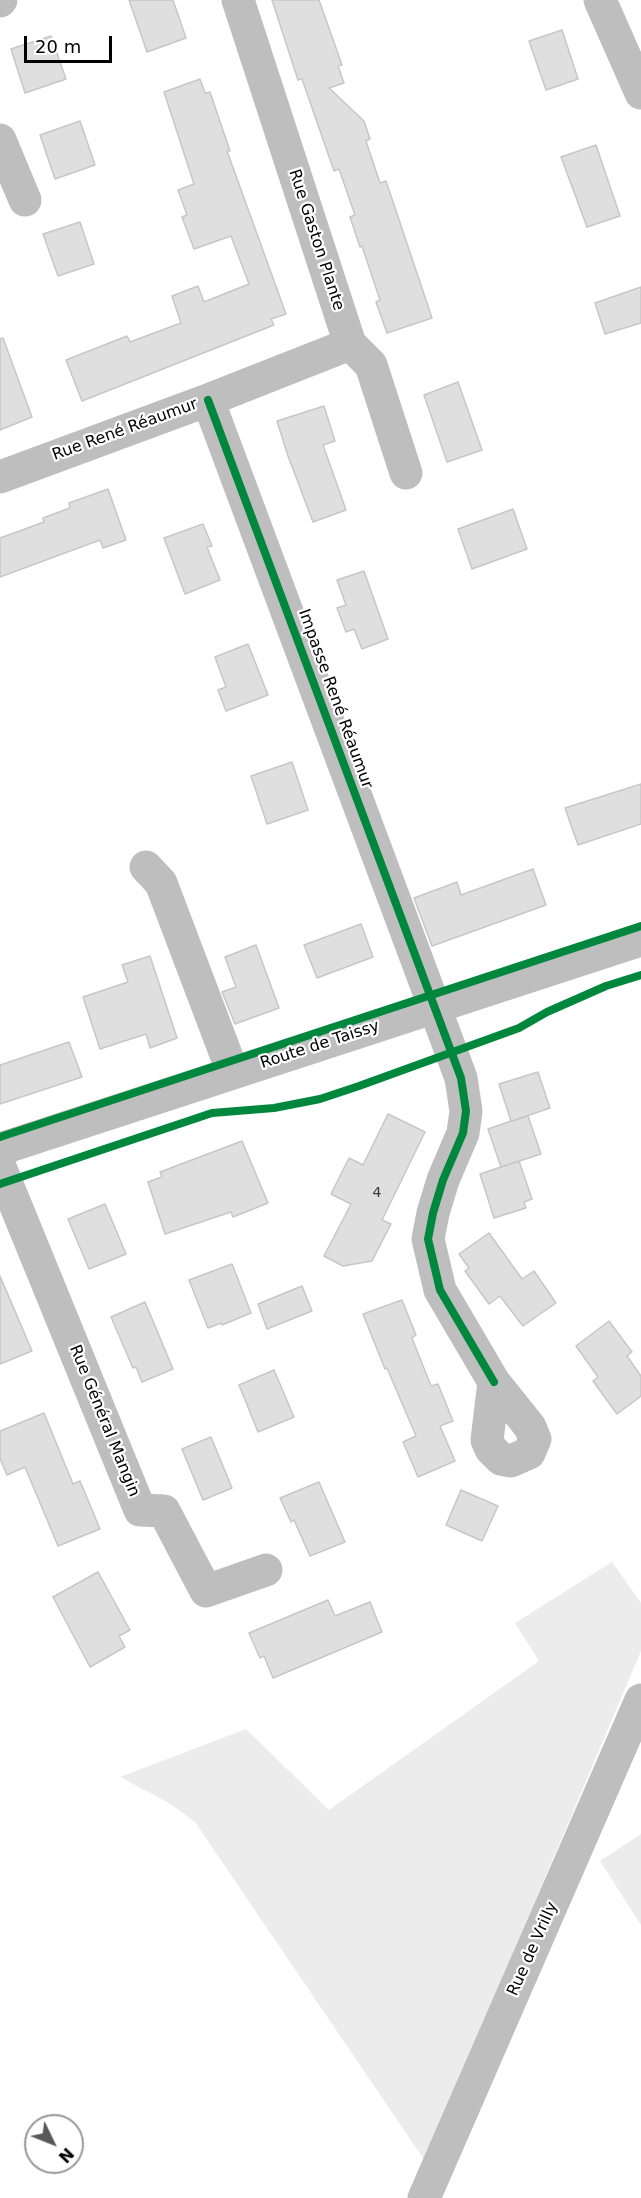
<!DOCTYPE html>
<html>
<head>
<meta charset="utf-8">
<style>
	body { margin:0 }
	#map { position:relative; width:641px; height:2198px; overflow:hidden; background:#fff; font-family:"DejaVu Sans",sans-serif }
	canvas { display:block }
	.north { position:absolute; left:24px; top:2114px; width:60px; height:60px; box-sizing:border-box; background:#fff; border:2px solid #999; border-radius:50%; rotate:133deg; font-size:16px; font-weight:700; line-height:24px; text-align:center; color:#000 }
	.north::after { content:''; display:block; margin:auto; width:21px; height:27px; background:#595959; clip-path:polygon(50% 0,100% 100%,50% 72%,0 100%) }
	.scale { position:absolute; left:24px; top:36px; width:88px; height:27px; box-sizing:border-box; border:3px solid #000; border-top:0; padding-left:8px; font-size:18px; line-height:21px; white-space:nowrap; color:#000; -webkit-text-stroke:4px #fff; paint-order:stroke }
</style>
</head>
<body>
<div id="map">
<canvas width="641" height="2198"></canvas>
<div class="north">N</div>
<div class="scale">20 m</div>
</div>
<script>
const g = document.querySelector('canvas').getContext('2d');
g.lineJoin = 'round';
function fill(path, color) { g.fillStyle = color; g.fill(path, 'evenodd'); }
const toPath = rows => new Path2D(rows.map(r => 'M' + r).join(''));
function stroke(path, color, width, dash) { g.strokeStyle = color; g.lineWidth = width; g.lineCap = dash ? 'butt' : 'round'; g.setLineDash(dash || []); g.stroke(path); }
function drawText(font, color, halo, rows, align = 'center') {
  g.font = font + ' "DejaVu Sans",sans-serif'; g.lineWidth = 4.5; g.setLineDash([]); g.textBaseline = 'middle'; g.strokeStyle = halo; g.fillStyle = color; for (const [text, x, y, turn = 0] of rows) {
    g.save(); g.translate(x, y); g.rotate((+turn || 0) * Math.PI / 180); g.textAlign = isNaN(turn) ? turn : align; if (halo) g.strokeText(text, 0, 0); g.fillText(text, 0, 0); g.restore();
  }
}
fill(toPath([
	[612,1562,641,1603,641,1651,425,2161,195,1822,169,1803,120,1777,246,1729,329,1810,539,1661,515,1623],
	[641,1834,641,1925,600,1861]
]), '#ececec');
const building = toPath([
	[129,0,173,0,186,38,147,52,129,0],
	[272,0,319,0,342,65,338,66,344,83,329,88,364,121,370,139,366,141,380,183,386,181,432,318,387,333,376,302,380,300,362,246,360,247,350,217,355,215,339,169,334,171,302,79,298,80,272,0],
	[562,30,578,79,546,90,529,41,562,30],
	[51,36,66,79,25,93,11,49,51,36],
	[200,79,205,93,210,92,230,151,227,151,286,314,271,319,274,325,82,401,66,360,127,336,130,342,181,323,172,296,198,286,204,302,249,284,231,236,194,249,182,217,187,215,178,190,194,184,164,92,200,79],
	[80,121,95,165,55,179,40,135,80,121],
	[596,145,620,216,587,227,561,157,596,145],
	[80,222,94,264,58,276,43,234,80,222],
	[641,287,641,323,605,334,595,303,641,287],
	[3,338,32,417,0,430,0,339,3,338],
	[458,382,482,450,447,462,424,395,458,382],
	[324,406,335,441,323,445,346,510,313,522,288,456,277,421,324,406],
	[108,489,126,540,103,548,100,540,0,577,0,538,44,522,43,518,70,508,69,503,108,489],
	[513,509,527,549,472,569,458,529,513,509],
	[203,524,212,546,207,547,220,580,185,594,164,538,203,524],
	[364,571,388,639,362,649,354,629,346,632,337,608,346,605,337,580,364,571],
	[248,644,268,695,226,711,218,690,226,687,215,657,248,644],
	[292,762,308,810,267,824,251,776,292,762],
	[641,784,641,824,578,845,565,808,641,784],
	[533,869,546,905,432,946,414,898,457,882,461,895,533,869],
	[361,924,373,957,317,978,304,945,361,924],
	[256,945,279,1008,235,1024,222,992,236,987,225,957,256,945],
	[150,956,177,1038,150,1048,146,1034,100,1049,83,997,128,982,122,965,150,956],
	[69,1042,82,1077,0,1104,0,1065,69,1042],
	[538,1072,550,1108,512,1121,528,1116,541,1154,501,1167,488,1129,511,1121,499,1084,538,1072],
	[388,1114,425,1132,382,1220,391,1224,372,1261,343,1266,324,1256,351,1204,331,1194,349,1158,363,1165,388,1114],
	[242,1141,268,1203,233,1217,231,1212,165,1234,148,1182,162,1177,160,1172,242,1141],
	[519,1161,532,1199,524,1202,526,1208,494,1218,480,1174,519,1161],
	[105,1204,126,1254,89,1269,68,1219,105,1204],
	[489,1233,522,1279,534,1271,556,1303,523,1326,500,1296,489,1304,465,1271,469,1268,459,1254,489,1233],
	[232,1264,251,1313,222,1325,221,1323,208,1328,189,1280,232,1264],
	[0,1276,32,1351,0,1364,0,1276],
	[302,1286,312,1311,267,1329,258,1304,302,1286],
	[402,1300,416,1335,412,1338,431,1386,438,1384,453,1421,440,1426,455,1461,418,1477,403,1442,416,1436,387,1368,385,1369,363,1314,402,1300],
	[145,1302,173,1369,142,1382,136,1367,133,1368,111,1317,145,1302],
	[609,1321,632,1352,627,1356,641,1376,641,1396,617,1414,593,1381,598,1377,576,1346,609,1321],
	[274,1370,294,1417,258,1432,239,1385,274,1370],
	[44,1413,73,1484,80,1481,100,1529,58,1546,25,1467,7,1475,0,1459,0,1431,44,1413],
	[211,1437,232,1488,203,1500,182,1449,211,1437],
	[319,1482,345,1542,310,1556,294,1520,291,1522,280,1498,319,1482],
	[461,1490,498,1506,482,1541,446,1525,461,1490],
	[98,1572,130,1630,119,1636,125,1647,90,1667,53,1597,98,1572],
	[328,1600,335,1616,370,1602,382,1632,273,1678,264,1656,260,1658,249,1633,328,1600]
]);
fill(building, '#dfdfdf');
stroke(building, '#c7c7c7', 1.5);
stroke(toPath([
	[238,0,350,344,371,365,406,473],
	[600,0,641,93],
	[0,1,1,0],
	[0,140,25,200],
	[208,400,461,1078,466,1111,463,1133,443,1180,433,1213,428,1239,440,1290,494,1382],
	[0,477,208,400,350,344],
	[146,867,161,883,233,1073],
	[0,1149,641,940],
	[0,1167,140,1510,164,1511,206,1591,266,1570],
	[494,1382,530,1427,535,1439,529,1453,511,1461,501,1459,491,1449,487,1440,494,1382],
	[424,2198,641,1700]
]), '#bebebe', 33);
stroke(toPath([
	[208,400,461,1078,466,1111,463,1133,443,1180,433,1213,428,1239,440,1290,494,1382],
	[0,1137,641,926],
	[0,1184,212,1113,274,1108,320,1099,359,1086,519,1028,547,1012,606,986,641,975]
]), '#00873e', 8);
drawText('14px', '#383838', null, [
	["4",377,1193]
]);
drawText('16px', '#000', '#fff', [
	["Rue Gaston Plante",316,240,72],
	["Rue René Réaumur",125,430,-20],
	["Impasse René Réaumur",335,699,70],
	["Route de Taissy",320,1045,-18],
	["Rue Général Mangin",104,1421,68],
	["Rue de Vrilly",533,1949,-66]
]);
</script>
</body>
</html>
